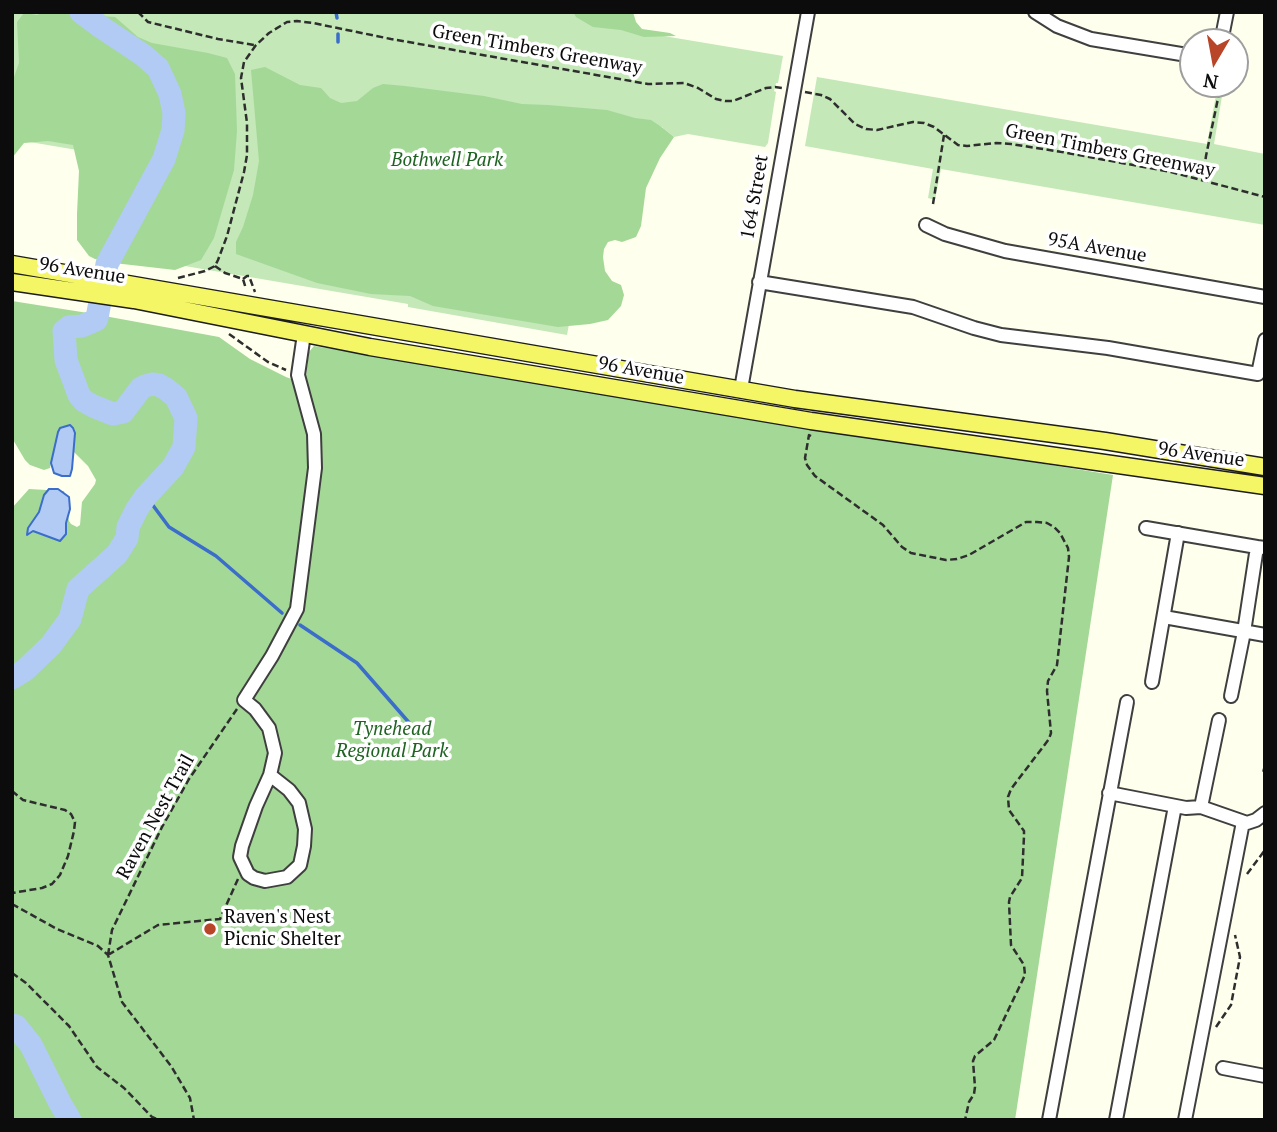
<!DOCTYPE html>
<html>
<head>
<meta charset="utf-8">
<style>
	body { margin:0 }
	#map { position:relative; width:1277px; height:1132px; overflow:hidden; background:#feffec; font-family:"PT Serif",serif }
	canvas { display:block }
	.frame { position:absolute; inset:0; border:14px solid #0c0c0c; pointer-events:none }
	.north { position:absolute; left:1179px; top:28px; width:70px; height:70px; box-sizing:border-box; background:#fff; border:2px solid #9e9e9e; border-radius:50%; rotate:190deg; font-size:19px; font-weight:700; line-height:28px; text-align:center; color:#0c0c0c }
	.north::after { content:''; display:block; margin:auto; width:24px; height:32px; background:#b94528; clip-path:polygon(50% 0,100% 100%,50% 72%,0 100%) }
</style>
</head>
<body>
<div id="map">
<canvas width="1277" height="1132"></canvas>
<div class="frame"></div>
<div class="north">N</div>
</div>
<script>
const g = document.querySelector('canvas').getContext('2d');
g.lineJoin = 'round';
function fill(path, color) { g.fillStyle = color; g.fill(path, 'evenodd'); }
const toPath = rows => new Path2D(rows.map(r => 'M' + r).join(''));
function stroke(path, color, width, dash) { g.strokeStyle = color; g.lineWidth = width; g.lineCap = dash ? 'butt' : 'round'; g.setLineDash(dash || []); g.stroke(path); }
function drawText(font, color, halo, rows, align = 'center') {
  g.font = font + ' "PT Serif",serif'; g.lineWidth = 7; g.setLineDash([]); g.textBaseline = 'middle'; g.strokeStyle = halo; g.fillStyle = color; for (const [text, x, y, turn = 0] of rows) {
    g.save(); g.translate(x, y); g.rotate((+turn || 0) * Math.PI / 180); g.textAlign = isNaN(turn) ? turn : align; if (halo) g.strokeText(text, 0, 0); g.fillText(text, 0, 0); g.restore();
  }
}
fill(toPath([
	[12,12,625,12,622,29,783,56,778,83,776,83,774,91,776,92,768,143,765,147,688,134,674,137,662,127,607,117,567,335,408,307,408,304,91,250,107,155,12,139],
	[817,77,1207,144,1218,84,1224,84,1214,144,1265,154,1265,225,941,169,935,200,928,198,933,169,805,146]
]), '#c4e8b7');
fill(toPath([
	[45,12,115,17,138,37,152,43,208,53,227,58,235,74,237,131,234,170,214,238,201,260,175,270,114,263,95,259,89,256,77,240,77,214,79,171,73,145,48,141,24,143,12,158,12,76,14,77,19,63,17,22,24,13,37,15],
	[573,12,633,12,636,22,642,29,670,33,676,36,644,37,621,30,593,27,576,17],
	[265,67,300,85,321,88,330,98,341,103,357,101,373,88,383,84,405,86,484,96,522,104,548,105,607,110,635,118,651,120,663,128,674,137,660,158,646,188,641,226,636,237,622,242,615,240,608,242,604,249,603,257,605,271,612,281,621,285,624,295,621,306,608,320,590,324,558,327,433,306,410,296,371,294,317,283,236,254,236,242,243,227,253,195,259,161,251,70],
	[12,301,88,313,219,337,250,359,286,377,305,384,309,352,314,346,1113,475,1015,1120,12,1120,12,508,29,489,64,491,69,521,71,524,77,527,80,525,82,502,95,484,96,480,88,466,73,451,75,439,58,432,50,468,44,470,30,465,25,460,12,438]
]), '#a4d897');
const water = toPath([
	[70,425,73,428,75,433,72,469,70,476,62,476,54,473,51,463,58,432,60,428,70,425],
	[49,489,58,489,69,497,70,509,66,523,66,534,60,541,33,531,27,535,28,528,39,512,44,495,49,489]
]);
fill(water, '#b2cbf5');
stroke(water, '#3b6dca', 2);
stroke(toPath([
	[336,12,337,18],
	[338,34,338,42],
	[146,496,169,527,216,556,282,613],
	[300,625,357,663,412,726]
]), '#3b6dca', 3.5);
stroke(toPath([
	[12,678,25,670,51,645,70,619,78,589,117,554,127,538,128,527,137,509,146,496,173,467,184,447,186,418,176,397,166,389,159,385,152,384,145,386,141,388,123,412,113,414,93,406,84,401,79,395,66,360,64,331,69,327,82,326,96,320,97,318,107,264,164,159,173,130,174,113,170,94,158,68,143,55,101,27,81,12],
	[12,1025,16,1026,31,1045,60,1103,70,1120]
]), '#b2cbf5', 23);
const minor = toPath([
	[1035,12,1057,26,1091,39,1193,56],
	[1221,42,1227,12],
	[926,225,945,234,1005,251,1265,297],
	[759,282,913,307,974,328,1001,335,1108,348,1258,374,1265,340],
	[741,389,808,12],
	[1146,528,1257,547],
	[1164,617,1265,635],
	[1152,682,1178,533],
	[1231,696,1244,632,1257,547,1265,548],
	[270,775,289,790,299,803,305,829,304,846,300,865,287,877,265,881,254,878,248,874,240,857,242,846,256,806,270,775,275,753,269,728,255,709,244,700,272,656,297,609,315,468,314,434,298,375,304,334],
	[1109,793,1186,808,1201,807,1247,823,1256,820,1265,813],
	[1201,807,1219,720],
	[1223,1068,1265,1076],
	[1049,1120,1127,702],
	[1116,1120,1175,806],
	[1185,1120,1243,822]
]);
const major = toPath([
	[12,264,795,399,1105,441,1265,467],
	[12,282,134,300,370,347,811,421,1265,486]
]);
stroke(minor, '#3f3f3f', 16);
stroke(major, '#1d1d1d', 19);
stroke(toPath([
	[138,12,148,22,218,39,254,45],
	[805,92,821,95,830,99,855,124,866,129,877,130,913,122,924,123,934,127,958,145,967,146,996,143,1011,144,1062,152,1171,172,1265,197],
	[1203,180,1206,156,1221,84],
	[933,204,944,135],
	[215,266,225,273,243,279,246,289],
	[178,278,205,271,215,266,218,260,227,236,244,172,247,155,247,123,241,78,244,62,256,45,269,33,287,22,297,21,313,23,391,39,648,84,684,83,698,88,716,99,725,101,733,101,766,88,775,87,782,88],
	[243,279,247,276,249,276,255,292],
	[229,334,268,362,286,370],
	[811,436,809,435,805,458,807,465,815,476,883,525,902,547,911,553,946,560,957,559,969,555,1026,522,1037,522,1047,523,1054,527,1060,533,1068,548,1069,557,1057,665,1048,681,1047,691,1051,733,1049,739,1011,789,1008,797,1009,810,1024,831,1024,836,1022,878,1010,897,1009,902,1011,945,1024,965,1025,975,994,1040,975,1056,973,1061,975,1087,974,1094,969,1102,965,1120],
	[1265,765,1263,773,1265,774],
	[12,791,23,800,65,810,71,814,75,822,74,831,68,856,60,875,52,884,42,888,12,893],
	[1247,874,1265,850],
	[12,904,57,929,98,946,108,955,122,1002,171,1066,190,1098,194,1120],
	[108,955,112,930,162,827,189,779,237,709],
	[108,955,158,925,220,919,238,879],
	[12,973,26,983,69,1026,97,1067,124,1088,152,1117,159,1120],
	[1216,1027,1231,1005,1240,957,1235,935]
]), '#2e2e2e', 2.5, [7, 3.5]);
stroke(minor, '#fff', 12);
stroke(major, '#f5f665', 16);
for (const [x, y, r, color] of [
	[210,929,7,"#b94528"]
]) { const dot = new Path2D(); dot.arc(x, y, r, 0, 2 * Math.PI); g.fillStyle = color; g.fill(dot); stroke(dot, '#fff', 2.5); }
drawText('19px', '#0c0c0c', '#fff', [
	["Green Timbers Greenway",537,50,10],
	["Green Timbers Greenway",1110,151,11],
	["164 Street",755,197,-80],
	["95A Avenue",1097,248,10],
	["96 Avenue",82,271,9],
	["96 Avenue",641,371,10],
	["96 Avenue",1201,455,8],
	["Raven Nest Trail",156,817,-61]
]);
drawText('italic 19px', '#1e6321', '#fff', [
	["Bothwell Park",447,161],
	["Tynehead",392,730],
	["Regional Park",392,752]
]);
drawText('19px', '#0c0c0c', '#fff', [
	["Raven's Nest",224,918],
	["Picnic Shelter",224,940]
], 'left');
</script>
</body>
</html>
